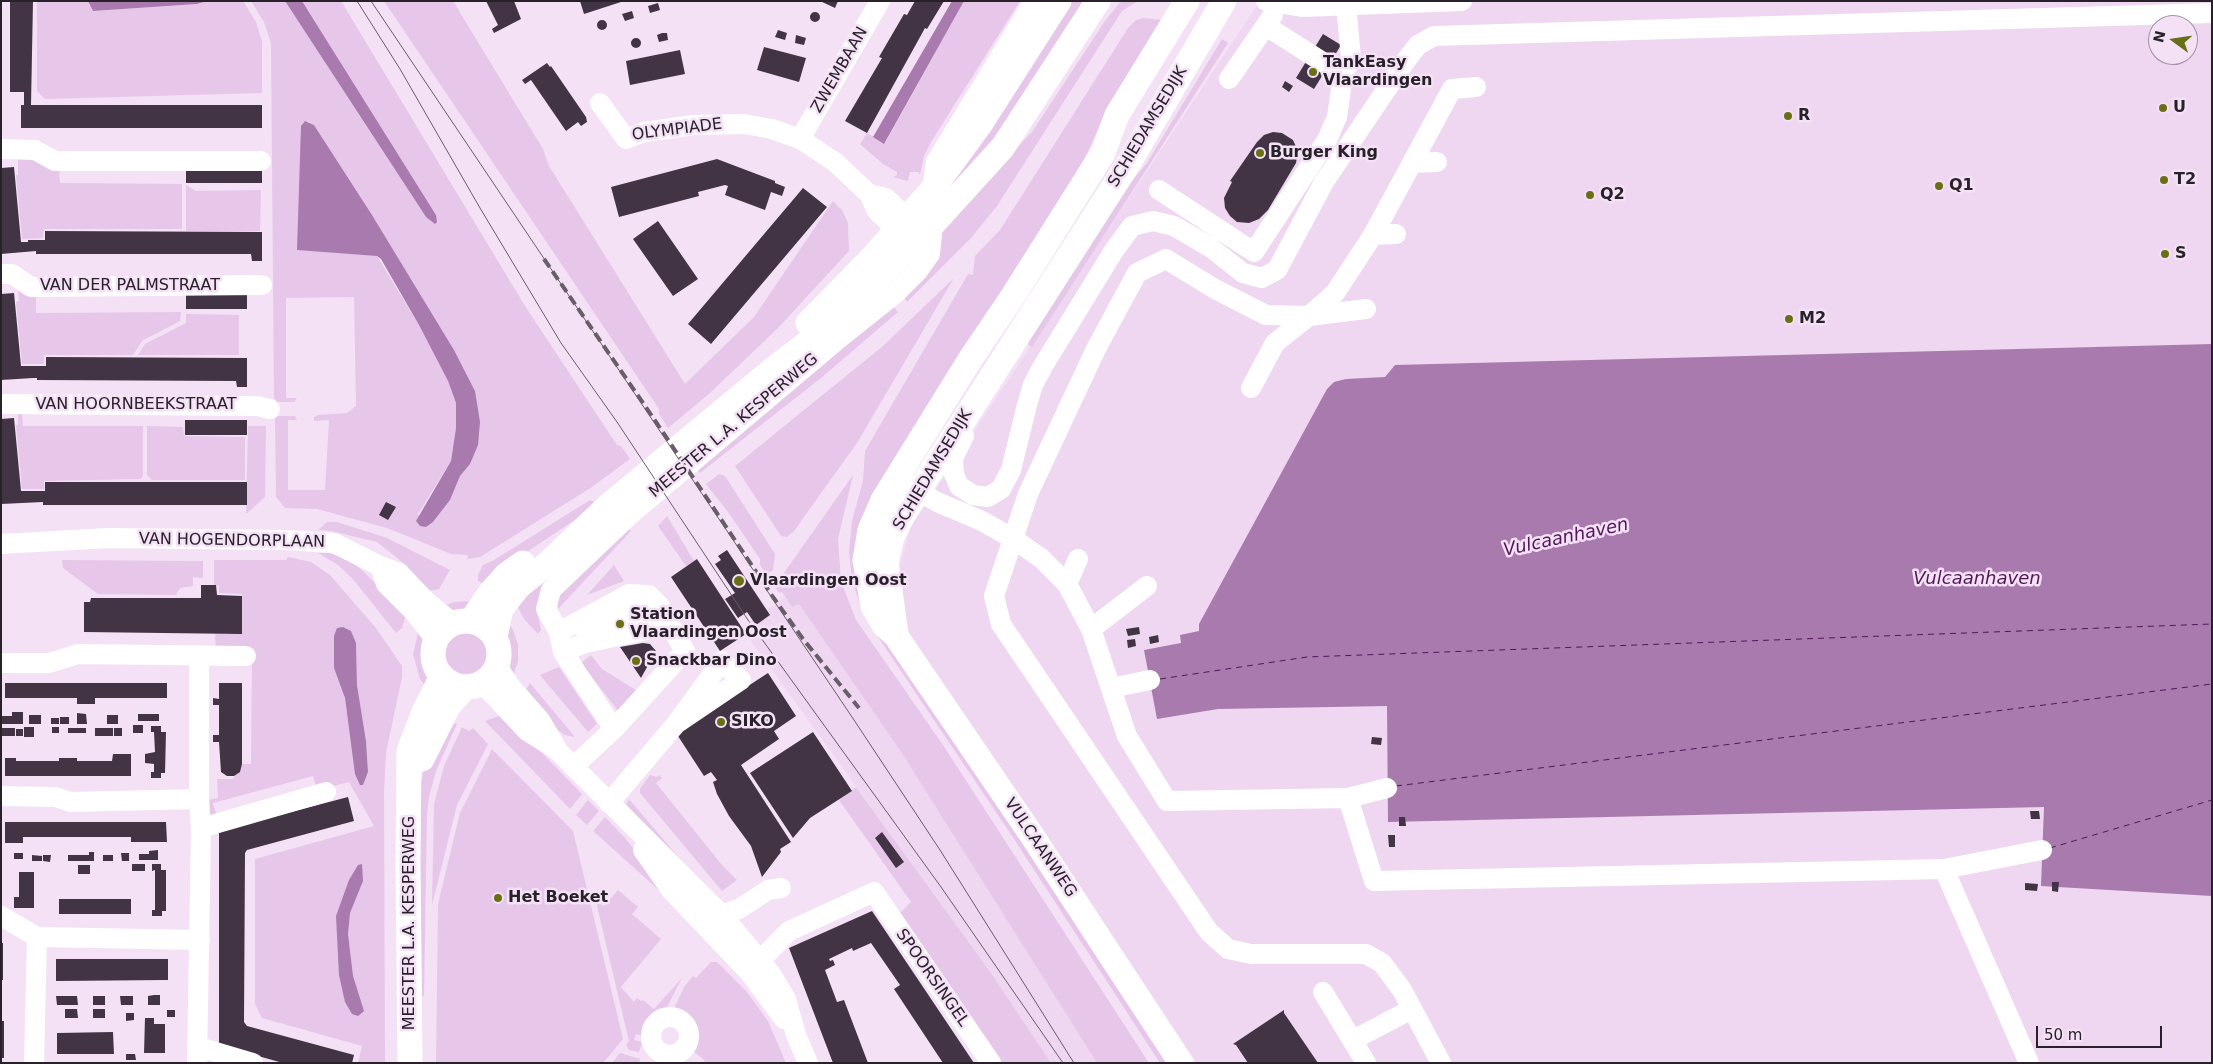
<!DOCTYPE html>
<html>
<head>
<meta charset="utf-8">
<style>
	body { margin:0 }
	#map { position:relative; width:2213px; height:1064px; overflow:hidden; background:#f4e1f6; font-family:"DejaVu Sans",sans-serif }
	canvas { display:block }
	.frame { position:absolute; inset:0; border:2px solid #282129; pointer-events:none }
	.north { position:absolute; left:2148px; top:15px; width:50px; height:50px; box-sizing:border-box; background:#f4e1f6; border:1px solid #a294a4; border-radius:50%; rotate:284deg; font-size:14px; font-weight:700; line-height:20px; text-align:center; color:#282129 }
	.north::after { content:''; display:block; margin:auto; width:18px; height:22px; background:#696f15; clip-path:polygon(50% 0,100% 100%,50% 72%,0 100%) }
	.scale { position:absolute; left:2036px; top:1026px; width:126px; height:22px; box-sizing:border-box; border:2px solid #282129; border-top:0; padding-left:6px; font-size:15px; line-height:18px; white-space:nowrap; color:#282129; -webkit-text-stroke:4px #f4e1f6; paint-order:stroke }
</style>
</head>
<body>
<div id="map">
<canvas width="2213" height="1064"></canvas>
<div class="frame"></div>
<div class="north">N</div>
<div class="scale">50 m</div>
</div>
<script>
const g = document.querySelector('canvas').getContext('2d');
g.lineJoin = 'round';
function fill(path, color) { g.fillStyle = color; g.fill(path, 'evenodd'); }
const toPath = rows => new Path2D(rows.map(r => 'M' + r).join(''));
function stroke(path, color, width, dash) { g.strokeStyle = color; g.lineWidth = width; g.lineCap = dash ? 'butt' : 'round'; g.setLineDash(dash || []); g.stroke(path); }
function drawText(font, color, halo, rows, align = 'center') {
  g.font = font + ' "DejaVu Sans",sans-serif'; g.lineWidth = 5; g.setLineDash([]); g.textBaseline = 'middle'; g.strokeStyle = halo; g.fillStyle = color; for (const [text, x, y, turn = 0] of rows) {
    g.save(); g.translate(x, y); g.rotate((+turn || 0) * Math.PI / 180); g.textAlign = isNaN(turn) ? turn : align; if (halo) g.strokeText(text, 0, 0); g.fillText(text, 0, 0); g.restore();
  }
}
fill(toPath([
	[1260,1,2212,1,2212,1063,1197,1063,906,630,897,580,910,528],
	[2158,25,2188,25,2188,55,2158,55],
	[785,597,792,607,799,604,901,752,1097,1063,1051,1063,989,970,746,634,752,620]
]), '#efd6f1');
fill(toPath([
	[37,1,88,1,93,11,197,4,207,1,243,1,256,22,262,42,262,93,45,99,37,91],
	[251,1,285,1,426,217,436,215,302,1,341,1,525,306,617,445,621,446,630,459,592,487,480,557,468,559,467,555,451,554,387,528,317,509,285,508,276,497,275,419,278,416,295,416,297,420,288,420,288,490,325,490,329,420,314,421,314,417,318,415,347,413,356,406,354,297,286,298,286,398,297,398,294,402,277,402,274,398,271,43,264,22],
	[307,121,314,125,372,215,454,350,475,391,470,464,460,476,450,500,433,522,425,527,418,514,451,461,456,428,456,403,448,381,419,325,377,256],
	[384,1,453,1,543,149,549,166,685,384,754,317,833,201,842,210,848,223,849,251,779,327,710,393,668,428,659,414,659,409],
	[964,1,1020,1,931,142,924,156,920,175,918,172,910,172,908,181,893,177,897,175,897,172,883,164,860,144,867,133,885,143],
	[1071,1,1083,1,994,142,954,194,941,195],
	[1121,1,1138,1,1122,11,997,206,971,238,907,302,902,295,936,259,941,243,943,222,1032,132,1105,21],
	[1143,18,1163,20,1105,114,1078,173,876,503,867,598,1169,1063,1160,1063,1010,833,874,631,861,608,852,580,849,552,852,521,863,481,865,451,968,274,973,275,975,256,1000,230,1128,28,1136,20],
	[1222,39,1228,43,1032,347,1026,343,1120,195,1147,163],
	[18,159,34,159,59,171,60,183,182,184,182,229,44,229,43,238,22,239,16,175,18,175],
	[186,185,196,191,261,190,260,231,186,231],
	[954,278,857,443,794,531,787,537,781,536,735,466,883,346],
	[18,289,36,296,36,313,181,312,180,321,142,341,133,355,44,355,44,364,22,364,16,302,19,301],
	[891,304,898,312,821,378,700,473,697,469],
	[186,314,239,315,239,355,138,355,145,344,186,323],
	[18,414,22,414,23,426,143,426,143,475,141,479,44,481,44,489,22,489,16,425,18,425],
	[147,426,183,427,184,436,245,437,245,480,152,480,147,475],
	[248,426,266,426,265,497,246,514],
	[719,474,725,476,775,554,773,570,767,575,760,565,760,559,728,512,706,484],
	[853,475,838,539,841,581,856,620,943,745,1149,1063,1097,1063,901,752,799,604,792,607,782,592,779,593,773,584,779,580],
	[590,500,599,504,513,561,485,584,478,581,478,575,483,565,494,560],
	[667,516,694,561,686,566,658,526],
	[327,522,337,522,387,538,450,570,439,589,427,591,407,566,377,542,331,531,318,530],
	[627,527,631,531,558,609,558,601,561,593],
	[573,546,537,609,541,630,538,634,524,619,514,600],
	[318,553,329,553,348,559,363,571,406,614,402,628,396,633,352,578,338,565],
	[288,557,311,562,330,575,376,628,402,666,402,677,386,753,384,792,385,1063,358,1063,362,1046,262,1018,255,1004,255,859,374,826,349,782,317,790,313,776,213,803,217,817,208,816,208,800,218,798,217,779,233,779,242,764,251,764,252,662,216,651,215,634,242,633,242,594,219,593,219,586,214,585,214,560,286,560],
	[356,643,357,685,366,741,368,772,363,785,349,727,344,693,334,668],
	[62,560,203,561,203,578,193,577,193,586,180,588,176,595,98,594,63,568],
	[614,565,624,581,587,595],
	[470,601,465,612,460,614,450,613,441,607,454,602],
	[505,618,513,630,518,644,518,662,512,678,505,662,506,651,502,633],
	[419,629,424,633,426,664,431,674,428,690,420,679,413,654],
	'445 653a21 21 0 1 1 42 0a21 21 0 1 1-42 0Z',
	[591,655,602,669,639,692,619,712,581,663],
	[559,667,597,724,588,732,540,675],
	[530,683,575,737,565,735,552,726,524,693],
	[504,714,582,794,570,809,485,721],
	[453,723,457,724,436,771,429,797,427,815,424,996,422,996,419,802,420,786,424,770],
	[462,727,469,731,473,728,488,744,457,805,432,905,434,804,444,766],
	[492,749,573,831,623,1039,603,1063,436,1063,438,904,460,813],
	[650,775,657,777,659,775,662,778,656,783,722,865,737,880,722,891,640,793,640,789],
	[856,787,989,970,1051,1063,998,1063,896,917,911,902,839,800],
	[629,799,691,872,689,874,626,804],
	[588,800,599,811,587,825,576,815],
	[605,817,626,839,669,894,661,892,593,831],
	[618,890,638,907,632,914,661,939,621,987,634,1002,637,998,641,1001,643,1000,654,1009,682,978,665,1011,651,1022,646,1037,636,1034,634,1040,642,1042,639,1052,629,1050,626,1045,629,1041,596,902,604,906],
	[711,962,717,962,747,992,768,1021,786,1063,705,1063,704,1060,692,1050,695,1035,690,1021,684,1015,673,1011,684,987,693,976,696,978],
	[620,1053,640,1059,639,1063,612,1063]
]), '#e6c7e9');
fill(toPath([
	[88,1,207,1,197,4,93,11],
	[285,1,302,1,436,215,437,222,435,224,426,217],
	[952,1,964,1,884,144,873,137],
	[305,121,314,125,372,215,454,350,475,391,480,422,478,445,470,464,460,476,450,500,433,522,426,527,420,526,416,521,451,461,456,428,456,403,448,381,419,325,381,259,377,256,297,250,301,126],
	[2212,344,2212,896,2041,886,2044,807,1388,822,1387,706,1218,709,1157,719,1144,650,1181,643,1180,635,1199,631,1199,624,1327,389,1334,382,1346,379,1385,377,1395,365],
	[343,627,351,631,356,643,357,685,366,741,368,772,363,785,360,785,355,774,345,698,334,668,334,636,337,628],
	[362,864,363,881,350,913,348,934,353,976,364,1011,358,1016,352,1014,345,1002,339,975,336,916,349,880,358,865]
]), '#a97aad');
stroke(toPath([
	[1160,679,1307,657,2212,624],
	[1396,786,2212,684],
	[2050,848,2212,800]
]), '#511758', 1, [6, 5]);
fill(toPath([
	[10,1,33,1,31,105,262,105,262,128,21,128,21,105,24,105,24,92,10,92],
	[486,1,514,1,521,19,494,33,492,29,498,25],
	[580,1,621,1,621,2,584,14],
	[820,1,838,1,835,8],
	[915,1,944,1,927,29,925,28,867,133,845,121,882,58,879,57,904,14,907,15],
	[658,3,660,10,650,13,648,6],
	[632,11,634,18,625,21,622,14],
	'810 17a5 5 0 1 1 10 0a5 5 0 1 1-10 0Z',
	'597 25a5 5 0 1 1 10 0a5 5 0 1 1-10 0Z',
	[778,30,787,33,785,40,775,37],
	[662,33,667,33,668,40,659,42,657,35],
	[1323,34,1341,45,1314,89,1296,78],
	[796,35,806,38,804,45,795,43],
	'631 43a5 5 0 1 1 10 0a5 5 0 1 1-10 0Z',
	[764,47,806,58,799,82,757,70],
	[680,50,685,74,630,85,626,61],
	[547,63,550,67,551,66,586,117,587,122,581,126,578,122,566,131,531,80,525,84,522,80],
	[1285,81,1293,86,1289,92,1282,87],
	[1273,132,1282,133,1293,140,1298,151,1296,163,1268,210,1259,219,1249,223,1237,222,1230,216,1225,208,1224,198,1232,182,1230,181,1257,142,1264,135],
	[717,159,775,181,775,183,785,187,782,196,771,192,765,210,725,195,728,186,725,185,698,192,699,196,619,217,611,187],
	[14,167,21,242,28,242,28,240,45,240,45,231,262,232,262,261,252,261,251,254,36,254,36,251,1,254,1,168],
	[186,168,262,168,262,183,186,183],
	[803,188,827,207,711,344,688,324],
	[658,221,698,279,673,296,633,239],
	[14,293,21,366,46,366,46,357,247,358,247,387,237,387,236,381,37,380,37,378,33,378,1,380,1,294],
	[186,294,247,294,247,309,186,309],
	[14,418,21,491,45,491,45,482,247,482,247,505,43,505,43,502,1,504,1,419],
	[185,420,247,420,247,435,185,435],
	[386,502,396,507,388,520,379,515],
	[727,550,770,615,756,625,747,612,738,618,725,599,735,593,715,564,721,560,718,556],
	[697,559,746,634,720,651,671,577],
	[201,585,216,585,217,595,242,596,242,634,84,632,84,602,90,602,91,598,201,598],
	[1139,627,1140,634,1128,636,1126,629],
	[1158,635,1159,642,1150,644,1149,637],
	[1135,639,1136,646,1128,648,1127,640],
	[643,643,650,644,656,651,641,678,620,647],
	[768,673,796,716,774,731,779,739,741,765,791,842,780,849,781,852,762,877,751,846,729,816,717,794,713,782,717,780,711,772,704,776,676,733],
	[5,683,167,683,167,698,95,698,95,704,77,704,77,698,5,698],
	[219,683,242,683,242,764,240,772,234,776,227,776,221,772,219,742,213,742,213,735,219,735,219,705,213,705,213,698,219,699],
	[12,712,23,712,23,724,1,724,1,716,12,716],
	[77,713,86,714,87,724,77,724],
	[138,714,159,714,159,721,138,721],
	[29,715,41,715,41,724,29,724],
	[107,715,118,715,118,724,107,724],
	[60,717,69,717,69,724,60,724],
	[51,718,59,718,59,724,51,724],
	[133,725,143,725,143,733,133,733],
	[151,726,161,726,161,732,166,732,165,773,161,773,161,778,151,778,151,772,154,772,154,764,145,763,145,754,155,752,154,732,151,732],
	[24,727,34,727,34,737,24,737],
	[52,727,59,727,59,733,52,733],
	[1,728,15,728,15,736,1,736],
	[68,728,86,728,86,733,68,733],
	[95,728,113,728,113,736,95,736],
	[114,728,122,728,122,736,114,736],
	[16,729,23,729,23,736,16,736],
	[813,732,852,791,810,818,793,838,750,773],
	[1372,737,1382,738,1381,745,1371,744],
	[113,754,131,754,131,776,5,776,5,758,16,758,16,761,59,761,59,758,77,758,77,761,112,761],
	[348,797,354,821,247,850,245,853,244,1022,247,1026,354,1055,352,1063,283,1063,219,1045,219,831],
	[2030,811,2039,811,2040,819,2031,819],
	[1399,817,1405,817,1406,826,1399,826],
	[5,822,166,822,167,842,131,842,131,837,23,837,23,843,5,843],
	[882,832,904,862,896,868,875,838],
	[1388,835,1395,835,1395,847,1389,847],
	[158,850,158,860,139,860,139,854,149,854,149,851],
	[89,852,94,852,94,861,68,861,68,855,89,855],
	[14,853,23,853,23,859,14,859],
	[121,853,129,853,129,861,122,861],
	[32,855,42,856,42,861,32,861],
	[43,855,51,855,50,862,43,861],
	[103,855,113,855,113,861,103,861],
	[132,864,145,864,145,871,132,871],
	[152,864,161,864,161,870,166,870,166,911,162,911,162,916,152,916,152,910,155,910,155,870,152,871],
	[78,865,90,865,90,874,78,874],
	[19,872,34,872,34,908,14,908,14,897,19,897],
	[2052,882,2059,882,2058,892,2052,891],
	[2025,883,2038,884,2037,891,2025,890],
	[59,899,131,899,131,914,59,914],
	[872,911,915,975,974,1063,943,1063,894,989,900,985,871,943,853,951,852,948,829,959,830,961,833,960,835,965,825,970,837,1002,844,1000,868,1063,833,1063,789,948],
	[1,943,3,943,3,980,1,980],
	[56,959,168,959,168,980,56,981],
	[154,995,160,995,160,1005,148,1005,148,996],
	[56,996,77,996,78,1005,57,1005],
	[93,996,105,996,105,1005,93,1005],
	[120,996,133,996,133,1005,121,1005],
	[65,1009,77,1009,78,1018,65,1018],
	[93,1009,105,1009,105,1018,93,1018],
	[167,1010,175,1010,175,1017,167,1017],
	[1284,1010,1284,1013,1318,1063,1248,1063,1236,1045,1233,1044],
	[126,1013,134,1013,134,1020,126,1021],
	[145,1018,154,1018,154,1024,165,1024,165,1053,144,1053],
	[1,1021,4,1021,4,1058,1,1058],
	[113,1032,114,1054,57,1054,57,1033],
	[126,1054,135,1054,136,1060,126,1060]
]), '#433445');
stroke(toPath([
	[1266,1,1302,7,1462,1],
	[1266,26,1343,75],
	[1229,79,1273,15],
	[600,103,626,139,644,132,694,125,744,124,772,129,800,139,835,162,869,194,877,211,897,230,910,235],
	[800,139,880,1],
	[1,149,35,150,55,161,261,161],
	[1412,163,1437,162],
	[1159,190,1254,252,1327,140,1337,117,1343,75,1351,58,1346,5],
	[869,194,886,198,908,219,914,231],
	[1373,235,1396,234],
	[1,274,12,274,31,287,262,285],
	[1251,388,1275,343,1309,316,1366,309],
	[1,404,257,406,270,409],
	[964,436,953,458,954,474,959,486,973,495,988,497,1001,489,1011,470,1027,405,1033,385,1043,366,1115,249,1132,226,1153,221,1174,226,1210,247,1243,273,1262,278,1277,270,1324,182,1407,59,1418,45,1434,36,2212,13],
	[897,478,937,502,982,521,1012,538,1041,558,1067,584,1091,629,1127,736,1167,801,1348,798,1374,881,1944,869,2029,1063],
	[1,544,109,538,284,540,334,543,380,566,399,573,427,602,453,623],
	[380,566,386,584,415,613,436,640],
	[1067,584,1078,559],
	[1091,629,1147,586],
	[559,632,629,594,649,595,659,605,685,651,614,729,573,767],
	[586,632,659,605],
	[563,652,585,643,670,625],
	[1,663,49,663,78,654,246,656],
	[497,666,511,687,540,720,556,747],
	[482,683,527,731,556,749,721,914,771,974,786,999,796,1035,808,1063],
	[1111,688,1150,680],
	[614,729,563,652,559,632,546,609,551,590,632,513,836,341,895,294,918,271,930,254,933,224,932,190,936,162,1034,1],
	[1,796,55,797,71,802,199,799],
	[1348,798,1387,788],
	[609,803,676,724,722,661,741,680,676,724],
	[201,828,326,792],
	[643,850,671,890,749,972,784,1019],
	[1944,869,2042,850],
	[1,916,37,937,200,940],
	[711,918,739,909,768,890,781,888],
	[749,972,789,931,874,892,991,1063],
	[1323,992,1366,1063],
	'651 1036a19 19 0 1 1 38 0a19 19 0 1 1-38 0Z',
	[1353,1040,1412,1009],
	[199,1047,253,1063],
	[34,1063,37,937],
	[197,1063,201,828,199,799,199,656],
	[1441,1063,1402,990,1382,963,1366,954,1251,954,1228,949,1209,932,1001,624,994,596,1028,494,1096,349,1137,273,1166,259,1215,289,1266,315,1309,316,1335,293,1373,235,1452,89,1476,87]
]), '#fff', 20);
stroke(toPath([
	[808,323,870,260,932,190,981,123,1059,1],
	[471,621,490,593,506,575,523,563],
	'433 654a33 33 0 1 1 66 0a33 33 0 1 1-66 0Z',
	[896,634,886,562,892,537,903,515,1130,161,1224,1],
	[495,637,501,609,518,587,547,564,608,506,772,370,822,332,881,276,933,224,1003,147,1098,1],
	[422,759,448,707,465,687],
	[410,1063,408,865,409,751,424,712,442,676],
	[1181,1063,1031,834,896,636,884,625,873,606,865,560,870,530,883,500,971,358,1013,296,1103,153,1117,115,1187,1]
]), '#fff', 25);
stroke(toPath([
	[357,1,400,69,480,208,561,343,617,422,748,620,941,887,1063,1063],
	[371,1,854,720,940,850,1074,1063]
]), '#685d69', 1);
stroke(toPath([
	[544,259,654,419,773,597,803,639,859,708]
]), '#685d69', 4, [10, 5]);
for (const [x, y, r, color] of [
	[1313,72,5,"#696f15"],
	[2163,108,5,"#696f15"],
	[1788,116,5,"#696f15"],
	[1260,153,5,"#696f15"],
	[2164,180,5,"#696f15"],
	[1939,186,5,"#696f15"],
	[1590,195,5,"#696f15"],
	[2165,254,5,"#696f15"],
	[1789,319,5,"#696f15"],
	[739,581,6,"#696f15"],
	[620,624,5,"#696f15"],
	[636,661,5,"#696f15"],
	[721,722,5,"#696f15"],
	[498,898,5,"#696f15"]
]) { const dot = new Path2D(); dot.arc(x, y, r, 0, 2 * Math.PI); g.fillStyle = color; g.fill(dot); stroke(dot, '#f4e1f6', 2); }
drawText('bold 16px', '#282129', '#f4e1f6', [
	["TankEasy",1323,63],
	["Vlaardingen",1323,81],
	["U",2173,108],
	["R",1798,116],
	["Burger King",1270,153],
	["T2",2174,180],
	["Q1",1949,186],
	["Q2",1600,195],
	["S",2175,254],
	["M2",1799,319],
	["Vlaardingen Oost",750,581],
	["Station",630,615],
	["Vlaardingen Oost",630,633],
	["Snackbar Dino",646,661],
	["SIKO",731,722],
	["Het Boeket",508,898]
], 'left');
drawText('16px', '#282129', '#f4e1f6', [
	["ZWEMBAAN",840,70,-60],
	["SCHIEDAMSEDIJK",1148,127,-59],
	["OLYMPIADE",677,130,-7],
	["VAN DER PALMSTRAAT",130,286],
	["VAN HOORNBEEKSTRAAT",136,405],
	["MEESTER L.A. KESPERWEG",734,426,-40],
	["SCHIEDAMSEDIJK",933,470,-59],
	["VAN HOGENDORPLAAN",232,541,1],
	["VULCAANWEG",1040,848,56],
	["MEESTER L.A. KESPERWEG",410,923,-90],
	["SPOORSINGEL",932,978,55]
]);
drawText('italic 18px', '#511758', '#f4e1f6', [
	["Vulcaanhaven",1566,538,-12],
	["Vulcaanhaven",1977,579]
]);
</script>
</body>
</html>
